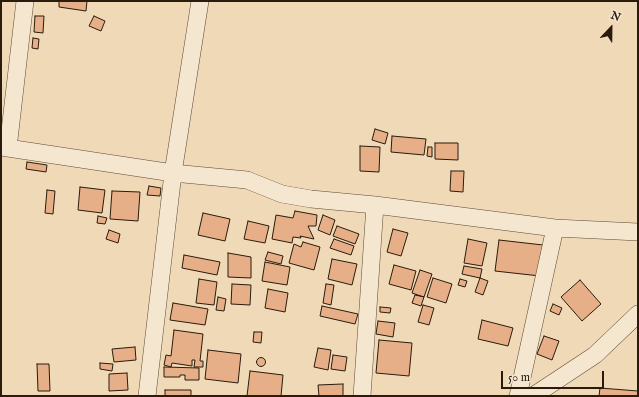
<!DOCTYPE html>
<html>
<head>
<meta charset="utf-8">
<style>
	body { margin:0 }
	#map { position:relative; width:639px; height:397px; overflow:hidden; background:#f0d9b6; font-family:"IM FELL English",serif }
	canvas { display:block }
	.frame { position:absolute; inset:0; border:2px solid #2a1b0c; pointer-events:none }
	.north { position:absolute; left:591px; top:8px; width:40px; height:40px; -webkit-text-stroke:3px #f5e6d0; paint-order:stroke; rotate:22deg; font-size:11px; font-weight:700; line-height:16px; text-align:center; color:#2a1b0c }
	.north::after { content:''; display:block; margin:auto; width:14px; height:18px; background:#2a1b0c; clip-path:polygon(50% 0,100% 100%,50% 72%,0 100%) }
	.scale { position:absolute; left:501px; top:371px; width:103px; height:18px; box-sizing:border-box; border:2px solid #2a1b0c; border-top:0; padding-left:5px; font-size:12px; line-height:14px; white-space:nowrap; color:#2a1b0c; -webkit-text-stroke:3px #f5e6d0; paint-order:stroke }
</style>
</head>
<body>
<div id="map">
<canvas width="639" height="397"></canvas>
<div class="frame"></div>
<div class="north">N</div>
<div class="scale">50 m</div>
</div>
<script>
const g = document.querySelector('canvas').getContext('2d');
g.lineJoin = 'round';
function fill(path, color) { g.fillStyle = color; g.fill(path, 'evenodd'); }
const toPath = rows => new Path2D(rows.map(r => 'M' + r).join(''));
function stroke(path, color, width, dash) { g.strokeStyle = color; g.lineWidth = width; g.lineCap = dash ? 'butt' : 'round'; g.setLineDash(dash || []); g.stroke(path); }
const building = toPath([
	[59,1,87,1,86,11,59,7,59,1],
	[35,16,44,16,43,33,34,32,35,16],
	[94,16,105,21,101,31,89,26,94,16],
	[33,38,39,39,38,49,32,48,33,38],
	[375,129,388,133,385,144,372,140,375,129],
	[392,136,426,139,424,155,391,152,392,136],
	[435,143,458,143,458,160,435,159,435,143],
	[360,146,380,147,379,172,360,171,360,146],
	[428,147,432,147,432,157,427,156,428,147],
	[27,162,47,165,46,172,26,169,27,162],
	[451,171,464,171,463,192,450,191,451,171],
	[149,186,161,188,160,196,147,195,149,186],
	[80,187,105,190,102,213,78,210,80,187],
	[47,190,55,191,53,214,45,213,47,190],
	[112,191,140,192,138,221,110,219,112,191],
	[295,211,317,215,316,226,308,226,314,239,300,236,301,238,293,237,292,243,272,239,276,215,293,218,295,211],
	[203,213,230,219,225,241,198,235,203,213],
	[323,215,335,220,330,235,318,230,323,215],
	[98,216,107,218,105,224,97,223,98,216],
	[248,221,269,226,265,243,244,239,248,221],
	[337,226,359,234,355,244,333,236,337,226],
	[393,229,408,233,401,256,387,252,393,229],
	[109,230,120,234,118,243,106,239,109,230],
	[334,239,354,246,351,255,330,248,334,239],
	[468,239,487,243,482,266,464,263,468,239],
	[499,240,543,245,540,276,495,271,499,240],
	[303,242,320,247,314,270,289,263,294,244,301,247,303,242],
	[268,252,283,256,281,264,265,260,268,252],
	[228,253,251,257,251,278,228,277,228,253],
	[184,255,220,262,217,275,182,268,184,255],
	[332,259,357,264,352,285,328,279,332,259],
	[265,262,290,267,287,285,262,281,265,262],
	[394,265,416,271,411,290,389,284,394,265],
	[464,266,482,269,480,278,462,274,464,266],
	[420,270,432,274,424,297,412,293,420,270],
	[433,278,452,284,446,303,427,297,433,278],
	[480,278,488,281,483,295,475,292,480,278],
	[199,279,217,282,214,305,196,303,199,279],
	[460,279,467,281,465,287,458,285,460,279],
	[580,280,601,304,582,321,561,297,580,280],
	[232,284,251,285,250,305,231,304,232,284],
	[326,284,334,285,331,305,323,303,326,284],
	[268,289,288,293,285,312,265,308,268,289],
	[415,295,424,297,421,306,412,303,415,295],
	[218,297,226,299,224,311,216,310,218,297],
	[173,303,208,309,205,325,170,320,173,303],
	[553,304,562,308,559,315,550,311,553,304],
	[423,305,434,308,429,325,418,322,423,305],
	[322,306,358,314,355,324,320,316,322,306],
	[380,307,391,308,390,313,380,312,380,307],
	[482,320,513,328,508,346,478,339,482,320],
	[378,321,395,323,393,337,376,334,378,321],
	[174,330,203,334,200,361,203,361,203,367,194,367,195,360,192,360,192,366,172,363,171,367,164,365,166,355,171,356,174,330],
	[254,332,262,332,261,343,253,342,254,332],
	[544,336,559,341,552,360,537,354,544,336],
	[379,340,412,343,409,376,376,373,379,340],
	[135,347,136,360,114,362,112,349,135,347],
	[318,348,331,350,328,370,314,367,318,348],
	[208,350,241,354,238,383,205,379,208,350],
	[333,355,347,357,345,371,331,369,333,355],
	'256.5 362a4.5 4.5 0 1 1 9 0a4.5 4.5 0 1 1-9 0Z',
	[100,363,113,364,112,371,100,369,100,363],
	[37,364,49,364,50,391,38,391,37,364],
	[164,367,199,368,199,380,185,380,185,375,180,375,180,377,164,377,164,367],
	[250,371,283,375,281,396,247,396,250,371],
	[127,373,128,390,109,391,109,374,127,373],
	[343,384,343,396,319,396,318,385,343,384],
	[600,388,638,391,638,396,599,396,600,388],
	[165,390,191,390,191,396,165,396,165,390]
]);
fill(building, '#e7af88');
stroke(building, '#2a1b0c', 1);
const minor = toPath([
	[1,147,173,173,247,180,282,194,311,199,375,205,555,228,638,232],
	[8,148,25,1],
	[147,396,173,173,200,1],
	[362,396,375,205],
	[518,396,555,228],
	[533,396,595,355,638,314]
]);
stroke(minor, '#5c4a36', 18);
stroke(minor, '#f5e6d0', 17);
</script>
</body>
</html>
